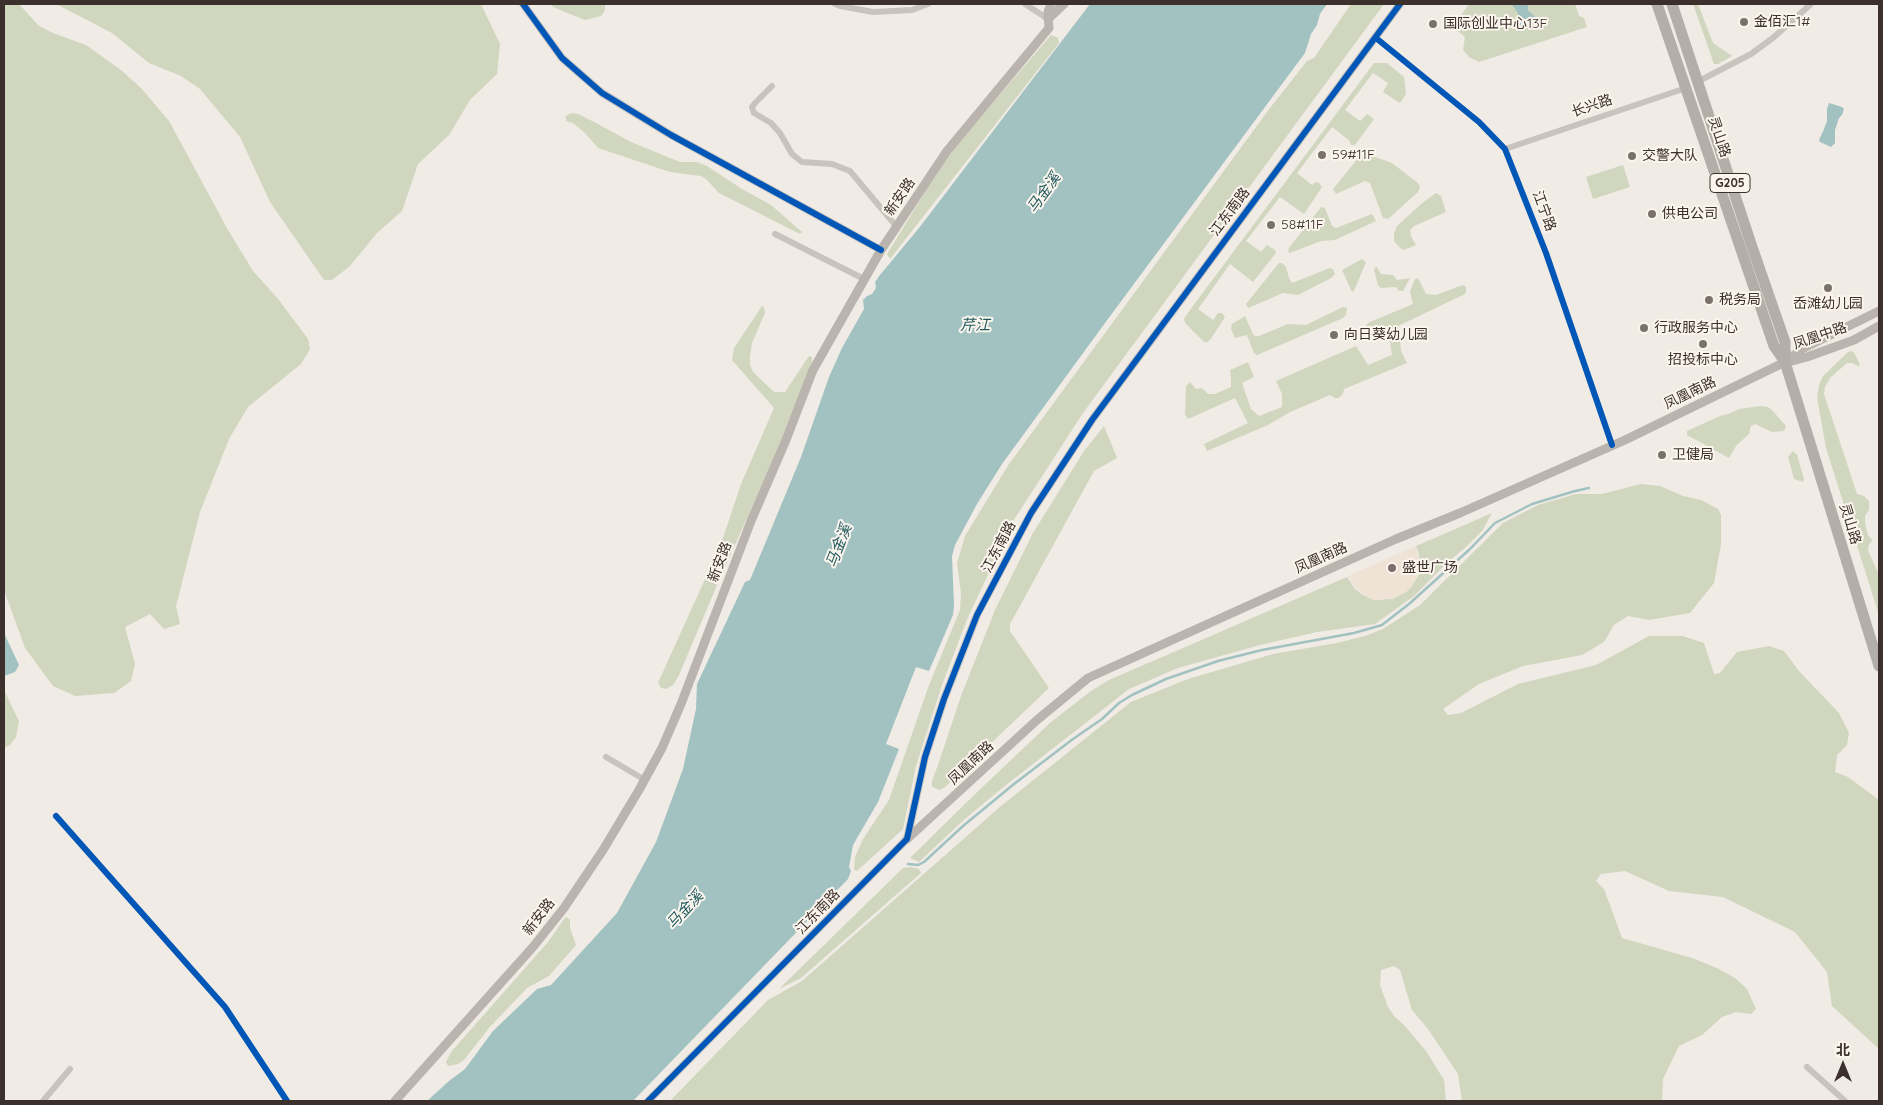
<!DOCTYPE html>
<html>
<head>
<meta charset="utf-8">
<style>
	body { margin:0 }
	#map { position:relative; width:1883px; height:1105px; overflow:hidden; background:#f0ebe5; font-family:Quicksand,"Noto Sans SC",sans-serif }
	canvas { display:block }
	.frame { position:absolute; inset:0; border:5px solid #3b302b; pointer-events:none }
	.north { position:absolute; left:1818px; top:1040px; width:50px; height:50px; -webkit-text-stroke:4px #fbf5ee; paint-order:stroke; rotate:0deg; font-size:14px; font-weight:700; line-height:20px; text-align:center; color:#3b302b }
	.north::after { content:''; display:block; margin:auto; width:18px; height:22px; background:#3b302b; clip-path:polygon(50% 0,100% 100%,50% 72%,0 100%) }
</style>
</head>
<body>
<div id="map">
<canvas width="1883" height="1105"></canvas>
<div class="frame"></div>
<div class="north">北</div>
</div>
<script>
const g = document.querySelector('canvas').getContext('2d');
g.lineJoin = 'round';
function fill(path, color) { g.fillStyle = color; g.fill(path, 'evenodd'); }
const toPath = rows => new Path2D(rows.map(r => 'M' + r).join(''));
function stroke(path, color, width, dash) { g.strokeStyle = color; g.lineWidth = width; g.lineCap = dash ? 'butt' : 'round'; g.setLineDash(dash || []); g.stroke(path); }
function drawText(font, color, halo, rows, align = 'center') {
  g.font = font + ' Quicksand,"Noto Sans SC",sans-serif'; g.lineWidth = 4; g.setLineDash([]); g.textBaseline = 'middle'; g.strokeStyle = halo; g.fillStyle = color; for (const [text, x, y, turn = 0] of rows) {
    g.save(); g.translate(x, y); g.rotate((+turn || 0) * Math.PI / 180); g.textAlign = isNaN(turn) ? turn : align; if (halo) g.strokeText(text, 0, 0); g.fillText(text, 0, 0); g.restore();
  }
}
fill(toPath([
	[4,4,19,4,39,26,53,33,86,45,121,70,142,89,169,121,228,230,253,271,279,300,308,339,310,349,301,364,248,407,229,439,200,512,176,606,180,624,164,629,150,614,125,627,135,664,131,681,114,693,75,696,53,686,25,648,4,590],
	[56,4,481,4,500,44,497,74,470,100,449,135,418,164,402,211,377,233,350,266,332,280,324,280,270,202,240,137,200,89,181,76,149,63,112,33],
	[550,4,605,4,605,10,601,16,585,20,555,8],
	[1351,4,1384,4,1083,413,1015,518,968,617,942,685,916,766,903,829,857,871,854,870,855,857,863,839,889,800,929,685,960,610,961,593,957,563,965,536,1009,464,1270,108,1307,61,1314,58],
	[1469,4,1575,4,1579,16,1584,18,1587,27,1479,62,1469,57,1463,50,1465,37,1453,27],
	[1693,4,1698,4,1713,43,1732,56,1718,64,1714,64],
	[1051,35,1058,38,1059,43,890,259,887,254,927,189,955,147],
	[1374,63,1387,63,1404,77,1406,94,1400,103,1383,92,1388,83,1373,73,1345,110,1360,121,1367,114,1374,119,1355,145,1351,145,1349,140,1332,127,1297,173,1312,185,1316,182,1319,183,1322,187,1304,214,1280,197,1246,241,1261,252,1267,245,1275,250,1276,253,1253,282,1230,264,1198,309,1213,320,1218,313,1222,313,1225,317,1210,340,1207,342,1204,342,1185,323,1184,319,1187,314],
	[571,113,578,114,596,123,631,142,680,162,697,162,707,166,742,189,771,205,802,232,800,234,719,193,707,180,701,176,670,172,598,148,585,133,573,123,566,121,566,116],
	[1360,156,1372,156,1392,163,1418,183,1420,187,1418,192,1388,219,1383,218,1370,183,1365,181,1336,194,1333,189],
	[1623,165,1630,187,1593,199,1586,177],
	[1436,193,1441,196,1446,212,1414,226,1410,230,1411,236,1416,245,1404,250,1400,248,1394,241,1394,234,1397,226,1421,204],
	[1321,207,1325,208,1332,226,1336,228,1372,214,1376,221,1335,240,1321,241,1290,253,1288,252,1289,248],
	[1362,259,1366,262,1354,291,1352,292,1342,270],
	[1279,263,1282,263,1286,267,1289,278,1292,283,1330,268,1333,269,1335,274,1331,278,1298,295,1283,293,1248,308,1246,304],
	[1376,266,1381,274,1393,275,1397,280,1410,278,1403,291,1399,291,1396,287,1381,288,1378,285,1374,270],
	[1418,278,1426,294,1436,295,1463,285,1466,287,1466,291,1465,294,1396,327,1395,331,1400,340,1401,351,1407,363,1344,389,1343,394,1339,398,1335,398,1330,395,1290,412,1268,425,1207,451,1204,444,1248,423,1235,398,1188,419,1185,414,1186,386,1190,382,1196,389,1202,388,1208,394,1215,394,1231,387,1231,377,1230,370,1248,362,1254,377,1242,383,1251,409,1259,416,1282,407,1282,394,1276,381,1356,346,1368,365,1392,355,1390,342,1383,336,1372,337,1368,335,1366,325,1370,322,1413,304,1410,291,1415,279],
	[762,306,764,308,765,313,752,343,750,356,750,365,753,372,774,392,785,392,809,356,812,357,812,362,784,436,720,578,679,675,673,685,666,689,661,688,658,683,662,674,721,544,741,484,774,408,732,360,734,348],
	[1343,307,1347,308,1346,315,1343,318,1257,355,1254,353,1247,335,1235,338,1231,329,1232,324,1245,316,1253,334,1255,336,1259,336,1288,324,1306,325,1310,323],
	[1852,351,1855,354,1860,365,1858,366,1852,363,1847,363,1830,378,1825,387,1824,394,1857,494,1864,496,1869,501,1869,510,1865,516,1865,522,1868,535,1873,541,1869,544,1868,550,1879,575,1879,615,1826,448,1817,397,1819,385,1823,376,1848,352],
	[1761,406,1768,407,1772,410,1786,426,1784,431,1772,432,1755,424,1751,426,1749,434,1736,446,1729,458,1687,435,1687,431,1720,416,1731,413,1739,409],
	[1104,426,1117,458,1094,471,1010,624,1010,631,1049,688,944,788,939,790,935,788,932,786,932,781,938,765,961,696,995,610,1033,533,1084,451],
	[1793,451,1797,455,1804,479,1803,482,1794,479,1788,457],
	[1641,484,1660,486,1683,496,1701,500,1718,509,1721,515,1721,544,1714,583,1690,613,1649,620,1628,616,1614,625,1604,642,1582,655,1523,666,1479,684,1443,709,1448,715,1461,713,1518,684,1596,665,1649,636,1683,636,1704,643,1714,674,1720,673,1737,652,1769,646,1784,651,1799,671,1839,713,1849,733,1847,745,1837,755,1835,772,1848,777,1879,800,1879,1049,1832,1006,1827,972,1795,932,1723,897,1669,891,1625,871,1601,874,1596,881,1604,889,1622,938,1692,958,1717,968,1735,978,1747,989,1756,1009,1751,1014,1736,1012,1722,1017,1702,1035,1679,1046,1663,1079,1662,1101,1462,1101,1458,1074,1428,1029,1412,1010,1400,970,1394,966,1381,970,1380,985,1388,1007,1394,1016,1405,1026,1426,1051,1444,1080,1446,1101,670,1101,768,1000,802,981,1001,806,1131,702,1188,679,1273,654,1337,643,1365,636,1383,629,1420,605,1503,523,1538,505,1576,494,1602,494],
	[1492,513,1482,531,1465,548,1449,561,1414,596,1375,624,1317,632,1260,645,1178,668,1129,689,1006,785,966,818,919,862,910,858,970,799,1051,722,1091,691,1109,680,1347,577,1355,589,1363,595,1374,600,1392,599,1406,592,1411,587,1420,573,1419,554,1416,546],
	[4,690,19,721,16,737,10,745,4,748],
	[911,867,919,869,921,873,801,978,781,988,781,987,903,868],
	[567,917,570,920,570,928,576,945,549,976,527,988,489,1028,464,1060,458,1064,448,1066,446,1062,451,1052,548,942,564,919]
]), '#d1d6bf');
fill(toPath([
	[1416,546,1418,554,1419,573,1411,587,1406,592,1392,598,1375,600,1367,597,1356,588,1348,576]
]), '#eee3d5');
fill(toPath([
	[1090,4,1327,4,1320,14,1317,25,1311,34,1305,53,1105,323,1002,464,977,504,955,545,952,556,954,606,953,615,929,671,916,667,886,744,899,749,878,802,853,845,849,867,851,871,848,879,633,1101,427,1101,449,1081,465,1069,493,1031,537,989,551,985,617,913,656,842,683,769,696,709,697,684,745,582,750,580,801,457,829,377,842,348,864,309,863,300,867,296,872,294,876,288,875,282,880,275,919,228],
	[1509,4,1528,4,1528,10,1536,18,1535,24,1533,27,1522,26,1519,32,1515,28,1518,24,1518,13,1513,6],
	[1829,103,1842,107,1844,109,1842,115,1839,118,1835,130,1835,143,1831,147,1820,142,1819,140,1824,129,1827,121,1827,109],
	[4,633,19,665,15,672,4,676]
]), '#a1c2c1');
stroke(toPath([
	[908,864,918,865,924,862,963,826,1014,784,1073,739,1102,719,1119,703,1132,695,1166,679,1218,661,1262,650,1354,633,1382,625,1409,604,1470,549,1495,523,1532,504,1575,491,1589,488]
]), '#a1c2c1', 2.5);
stroke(toPath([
	[835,4,840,6,873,12,912,10,928,4],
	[1025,4,1048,19],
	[1376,38,1479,122,1505,149,1546,253,1612,445],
	[1697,82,1751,54,1774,37,1811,4],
	[772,86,755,103,752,107,754,113,771,123,780,133,792,154,802,162,832,164,850,171,896,226],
	[1505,149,1686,88],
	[775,234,864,279],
	[606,757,645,780],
	[56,816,225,1007,287,1101],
	[1807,1067,1845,1101],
	[43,1101,70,1069]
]), '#c9c3be', 6);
stroke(toPath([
	[523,4,562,58,602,93,671,135,881,250],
	[648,1101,907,839,925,757,944,699,977,615,1031,513,1092,420,1400,4]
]), '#c9c3be', 8);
stroke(toPath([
	[1048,19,1064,4],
	[1788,362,1807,357,1854,340,1879,326],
	[907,839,1037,720,1088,678,1396,539,1460,513,1625,440,1785,362,1802,349,1879,311],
	[395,1101,533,947,564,908,603,850,639,790,662,748,681,704,751,521,786,440,813,370,881,250,947,151,1049,28,1048,12,1051,4]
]), '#bab3ae', 9);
stroke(toPath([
	[1657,4,1774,346,1785,362,1879,666],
	[1672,4,1752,247,1785,342,1785,362]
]), '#b4aea8', 11);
stroke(toPath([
	[523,4,562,58,602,93,671,135,881,250],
	[1376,38,1479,122,1505,149,1546,253,1612,445],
	[56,816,225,1007,287,1101],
	[648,1101,907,839,925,757,944,699,977,615,1031,513,1092,420,1400,4]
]), '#0057b8', 6);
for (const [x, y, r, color] of [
	[1744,22,5,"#7a716c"],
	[1433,24,5,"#7a716c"],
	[1322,155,5,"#7a716c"],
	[1632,156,5,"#7a716c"],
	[1652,214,5,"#7a716c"],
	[1271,225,5,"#7a716c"],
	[1828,288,5,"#7a716c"],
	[1709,300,5,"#7a716c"],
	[1644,328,5,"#7a716c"],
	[1334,335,5,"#7a716c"],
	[1703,344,5,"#7a716c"],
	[1662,455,5,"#7a716c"],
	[1392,568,5,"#7a716c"]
]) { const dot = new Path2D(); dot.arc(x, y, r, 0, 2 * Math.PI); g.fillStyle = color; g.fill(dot); stroke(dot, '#fbf5ee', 2); }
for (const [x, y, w] of [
	[1730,183,40]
]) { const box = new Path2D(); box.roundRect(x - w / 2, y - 9.5, w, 19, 4); g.fillStyle = '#fbf5ee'; g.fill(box); stroke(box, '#3b302b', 1); }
drawText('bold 12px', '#3b302b', null, [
	["G205",1730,183]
]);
drawText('14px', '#3b302b', '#fbf5ee', [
	["金佰汇1#",1754,22],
	["国际创业中心13F",1443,24],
	["59#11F",1332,155],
	["交警大队",1642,156],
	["供电公司",1662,214],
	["58#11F",1281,225],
	["税务局",1719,300],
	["岙滩幼儿园",1828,304,"center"],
	["行政服务中心",1654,328],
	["向日葵幼儿园",1344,335],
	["招投标中心",1703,360,"center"],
	["卫健局",1672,455],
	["盛世广场",1402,568]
], 'left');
drawText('14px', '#3b302b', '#fbf5ee', [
	["长兴路",1592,106,-19],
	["灵山路",1719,137,71],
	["新安路",900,197,-56],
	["江宁路",1544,211,70],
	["江东南路",1230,212,-53],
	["凤凰中路",1820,336,-19],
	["凤凰南路",1690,393,-26],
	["灵山路",1850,524,73],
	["江东南路",999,547,-62],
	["凤凰南路",1321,558,-24],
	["新安路",720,562,-69],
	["凤凰南路",971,763,-43],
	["江东南路",818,912,-46],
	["新安路",539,917,-52]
]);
drawText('italic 15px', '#1f5a5e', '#fbf5ee', [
	["马金溪",1044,193,-54],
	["芹江",975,325],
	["马金溪",839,546,-69],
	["马金溪",685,910,-47]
]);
</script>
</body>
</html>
